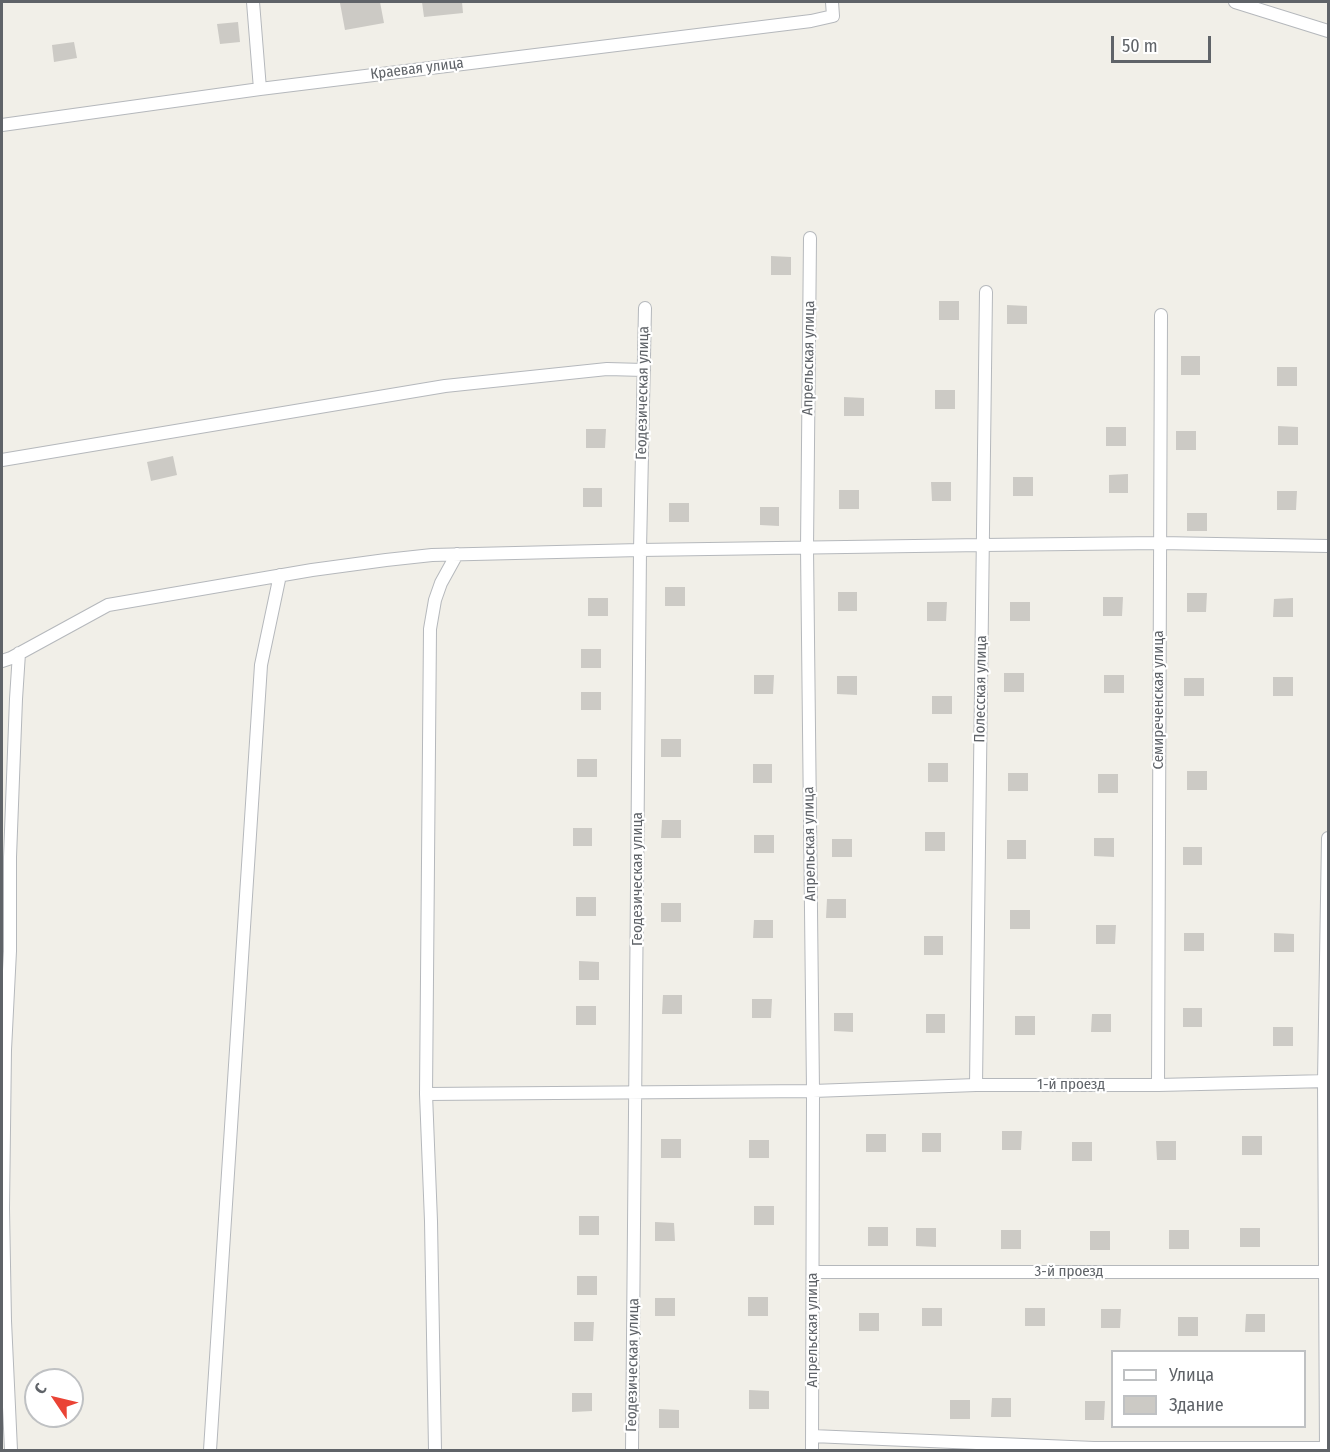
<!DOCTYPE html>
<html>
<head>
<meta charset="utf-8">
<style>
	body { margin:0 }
	#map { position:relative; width:1330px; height:1452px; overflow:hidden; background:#f1efe8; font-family:"Fira Sans Condensed",sans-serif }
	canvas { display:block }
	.frame { position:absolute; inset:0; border:3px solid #5f6368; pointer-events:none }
	.legend { position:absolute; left:1111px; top:1350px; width:195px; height:78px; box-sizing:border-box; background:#fff; border:2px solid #bfc1c3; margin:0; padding:8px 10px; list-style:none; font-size:18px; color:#5f6368 }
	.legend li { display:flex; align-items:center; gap:12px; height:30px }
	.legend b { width:30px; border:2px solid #bfc1c3 }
	.north { position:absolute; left:24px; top:1368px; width:60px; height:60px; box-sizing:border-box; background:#fff; border:2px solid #bfc1c3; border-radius:50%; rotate:305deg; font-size:16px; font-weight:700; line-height:24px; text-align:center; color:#5f6368 }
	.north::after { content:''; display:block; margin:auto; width:21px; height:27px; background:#ea4335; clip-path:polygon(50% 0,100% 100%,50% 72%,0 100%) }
	.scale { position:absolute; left:1111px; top:36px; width:100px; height:27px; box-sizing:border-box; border:3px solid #5f6368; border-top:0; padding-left:8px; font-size:18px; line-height:21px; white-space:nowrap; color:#5f6368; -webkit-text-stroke:4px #fff; paint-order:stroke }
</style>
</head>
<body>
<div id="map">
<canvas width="1330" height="1452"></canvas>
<div class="frame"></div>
<ul class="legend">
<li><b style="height:8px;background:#fff"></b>Улица</li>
<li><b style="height:16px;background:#cccac5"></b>Здание</li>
</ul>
<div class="north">С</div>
<div class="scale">50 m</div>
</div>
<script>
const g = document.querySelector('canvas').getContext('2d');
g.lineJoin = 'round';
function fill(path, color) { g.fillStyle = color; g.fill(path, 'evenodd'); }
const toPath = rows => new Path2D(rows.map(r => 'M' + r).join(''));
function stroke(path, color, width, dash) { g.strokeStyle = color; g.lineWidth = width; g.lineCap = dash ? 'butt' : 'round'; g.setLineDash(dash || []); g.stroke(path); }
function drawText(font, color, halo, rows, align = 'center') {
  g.font = font + ' "Fira Sans Condensed",sans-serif'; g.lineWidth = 4.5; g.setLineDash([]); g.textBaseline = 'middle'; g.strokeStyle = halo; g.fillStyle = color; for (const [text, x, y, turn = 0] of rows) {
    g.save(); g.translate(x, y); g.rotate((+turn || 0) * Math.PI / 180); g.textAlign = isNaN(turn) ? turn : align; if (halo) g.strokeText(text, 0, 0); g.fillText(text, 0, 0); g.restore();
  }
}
fill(toPath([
	[350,2,380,2,384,23,345,30,340,3],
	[422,2,462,2,463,13,424,17],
	[238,22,240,42,220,44,217,24],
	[74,42,77,58,54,62,52,45],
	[771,256,791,257,791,275,771,275],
	[939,301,959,301,959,320,939,320],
	[1007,305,1027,306,1027,324,1007,324],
	[1181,356,1200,356,1200,375,1181,375],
	[1277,367,1297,367,1297,386,1277,386],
	[935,390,955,390,955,409,935,409],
	[844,397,864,398,864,416,844,416],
	[1278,426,1298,427,1298,445,1278,445],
	[1106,427,1126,427,1126,446,1106,446],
	[586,429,606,429,605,448,586,448],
	[1176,431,1196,431,1196,450,1176,450],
	[173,456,177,475,151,481,147,462],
	[1128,474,1128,493,1109,493,1109,475],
	[1013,477,1033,477,1033,496,1013,496],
	[931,482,951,482,951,501,932,501],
	[583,488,602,488,602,507,583,507],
	[839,490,859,490,859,509,839,509],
	[1277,491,1297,491,1296,510,1277,510],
	[669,503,689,503,689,522,669,522],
	[760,507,779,507,779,526,760,525],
	[1187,513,1207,513,1207,531,1187,531],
	[665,587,685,587,685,606,665,606],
	[838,592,857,592,857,611,838,611],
	[1187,593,1207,593,1206,612,1187,612],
	[1103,597,1123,597,1122,616,1103,616],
	[588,598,608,598,608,616,588,616],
	[1293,598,1293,617,1273,617,1274,599],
	[927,602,947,602,946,621,927,621],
	[1010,602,1030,602,1030,621,1010,621],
	[581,649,601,649,601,668,581,668],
	[1004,673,1024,673,1024,692,1004,692],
	[754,675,774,675,773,694,754,694],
	[1104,675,1124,675,1124,693,1104,693],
	[837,676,857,676,857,695,837,694],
	[1273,677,1293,677,1293,696,1273,696],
	[1184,678,1204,678,1204,696,1184,696],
	[581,692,601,692,601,710,581,710],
	[932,696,952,696,952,714,932,714],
	[661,739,681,739,681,757,661,757],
	[577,759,597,759,597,777,577,777],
	[928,763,948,763,948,782,928,782],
	[753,764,772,764,772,783,753,783],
	[1187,771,1207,771,1207,790,1187,790],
	[1008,773,1028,773,1028,791,1008,791],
	[1098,774,1118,774,1118,793,1098,793],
	[662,820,681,820,681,838,661,838],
	[573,828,592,828,592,846,573,846],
	[925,832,945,832,945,851,925,851],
	[754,835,774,835,774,853,754,853],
	[1094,838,1114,838,1114,857,1094,856],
	[832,839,852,839,852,857,832,857],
	[1007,840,1026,840,1026,859,1007,859],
	[1183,847,1202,847,1202,865,1183,865],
	[576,897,596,897,596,916,576,916],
	[827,899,846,899,846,918,826,918],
	[661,903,681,903,681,922,661,922],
	[1010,910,1030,910,1030,929,1010,929],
	[754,920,773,920,773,938,753,938],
	[1096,925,1116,925,1115,944,1096,944],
	[1184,933,1204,933,1204,951,1184,951],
	[1274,933,1294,934,1294,952,1274,952],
	[924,936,943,936,943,955,924,955],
	[579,961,599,962,599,980,579,980],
	[663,995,682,995,682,1014,662,1014],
	[752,999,772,999,771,1018,752,1018],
	[576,1006,596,1006,596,1025,576,1025],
	[1183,1008,1202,1008,1202,1027,1183,1027],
	[834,1013,853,1013,853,1032,834,1031],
	[926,1014,945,1014,945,1033,926,1033],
	[1092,1014,1111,1014,1111,1032,1091,1032],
	[1015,1016,1035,1016,1035,1035,1015,1035],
	[1273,1027,1293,1027,1293,1046,1273,1046],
	[1002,1131,1022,1131,1021,1150,1002,1150],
	[922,1133,941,1133,941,1152,922,1152],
	[866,1134,886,1134,886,1152,866,1152],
	[1242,1136,1262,1136,1262,1155,1242,1155],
	[661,1139,681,1139,681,1158,661,1158],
	[749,1140,769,1140,769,1158,749,1158],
	[1156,1141,1176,1141,1176,1160,1157,1160],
	[1072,1142,1092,1142,1092,1161,1072,1161],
	[754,1206,774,1206,774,1225,754,1225],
	[579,1216,599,1216,599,1235,579,1235],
	[655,1222,674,1223,675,1241,655,1241],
	[868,1227,888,1227,888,1246,868,1246],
	[916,1228,936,1228,936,1247,916,1246],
	[1240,1228,1260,1228,1260,1247,1240,1247],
	[1001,1230,1021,1230,1021,1249,1001,1249],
	[1169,1230,1189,1230,1189,1249,1169,1249],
	[1090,1231,1110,1231,1110,1250,1090,1250],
	[577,1276,597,1276,597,1295,577,1295],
	[748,1297,768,1297,768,1316,748,1316],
	[655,1298,675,1298,675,1316,655,1316],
	[922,1308,942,1308,942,1326,922,1326],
	[1025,1308,1045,1308,1045,1326,1025,1326],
	[1101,1309,1121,1309,1120,1328,1101,1328],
	[859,1313,879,1313,879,1331,859,1331],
	[1246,1314,1265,1314,1265,1332,1245,1332],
	[1178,1317,1198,1317,1198,1336,1178,1336],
	[574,1322,594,1322,593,1341,574,1341],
	[749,1390,769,1391,769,1409,749,1409],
	[572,1393,592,1393,592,1411,572,1412],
	[992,1398,1011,1398,1011,1417,991,1417],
	[950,1400,970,1400,970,1419,950,1419],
	[1085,1401,1105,1401,1104,1420,1085,1420],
	[659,1409,679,1410,679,1428,659,1428]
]), '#cccac5');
const minor = toPath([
	[253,2,260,89],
	[1235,2,1328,31],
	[2,125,260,89,811,21,833,16,832,2],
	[810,238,807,548,813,1091,812,1450],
	[2,460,445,386,607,369,644,370],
	[2,661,11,658,108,605,312,570,386,560,432,555,640,550,983,545,1160,543,1328,546],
	[976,1085,986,292],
	[1158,1085,1161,315],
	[426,1094,813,1091,976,1085,1158,1085,1328,1081],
	[813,1272,1325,1272],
	[812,1436,1094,1448,1326,1448],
	[11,1450,5,1321,3,1208,5,1050,10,951,10,857,16,699,19,653],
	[210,1450,261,665,280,575],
	[435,1450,431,1221,426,1094,430,629,435,600,441,583,457,554],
	[632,1450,640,550,645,308],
	[1326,1450,1324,1081,1328,838]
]);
stroke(minor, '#b5b8bc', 14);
stroke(minor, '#fff', 12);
drawText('15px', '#5f6368', '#fff', [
	["Краевая улица",417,69,-7],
	["Апрельская улица",809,358,-89],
	["Геодезическая улица",643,393,-89],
	["Полесская улица",981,689,-89],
	["Семиреченская улица",1159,700,-90],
	["Апрельская улица",810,844,-91],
	["Геодезическая улица",638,879,-90],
	["1-й проезд",1071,1085],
	["3-й проезд",1069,1272],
	["Апрельская улица",813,1330,-90],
	["Геодезическая улица",633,1365,-89]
]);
</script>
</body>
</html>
